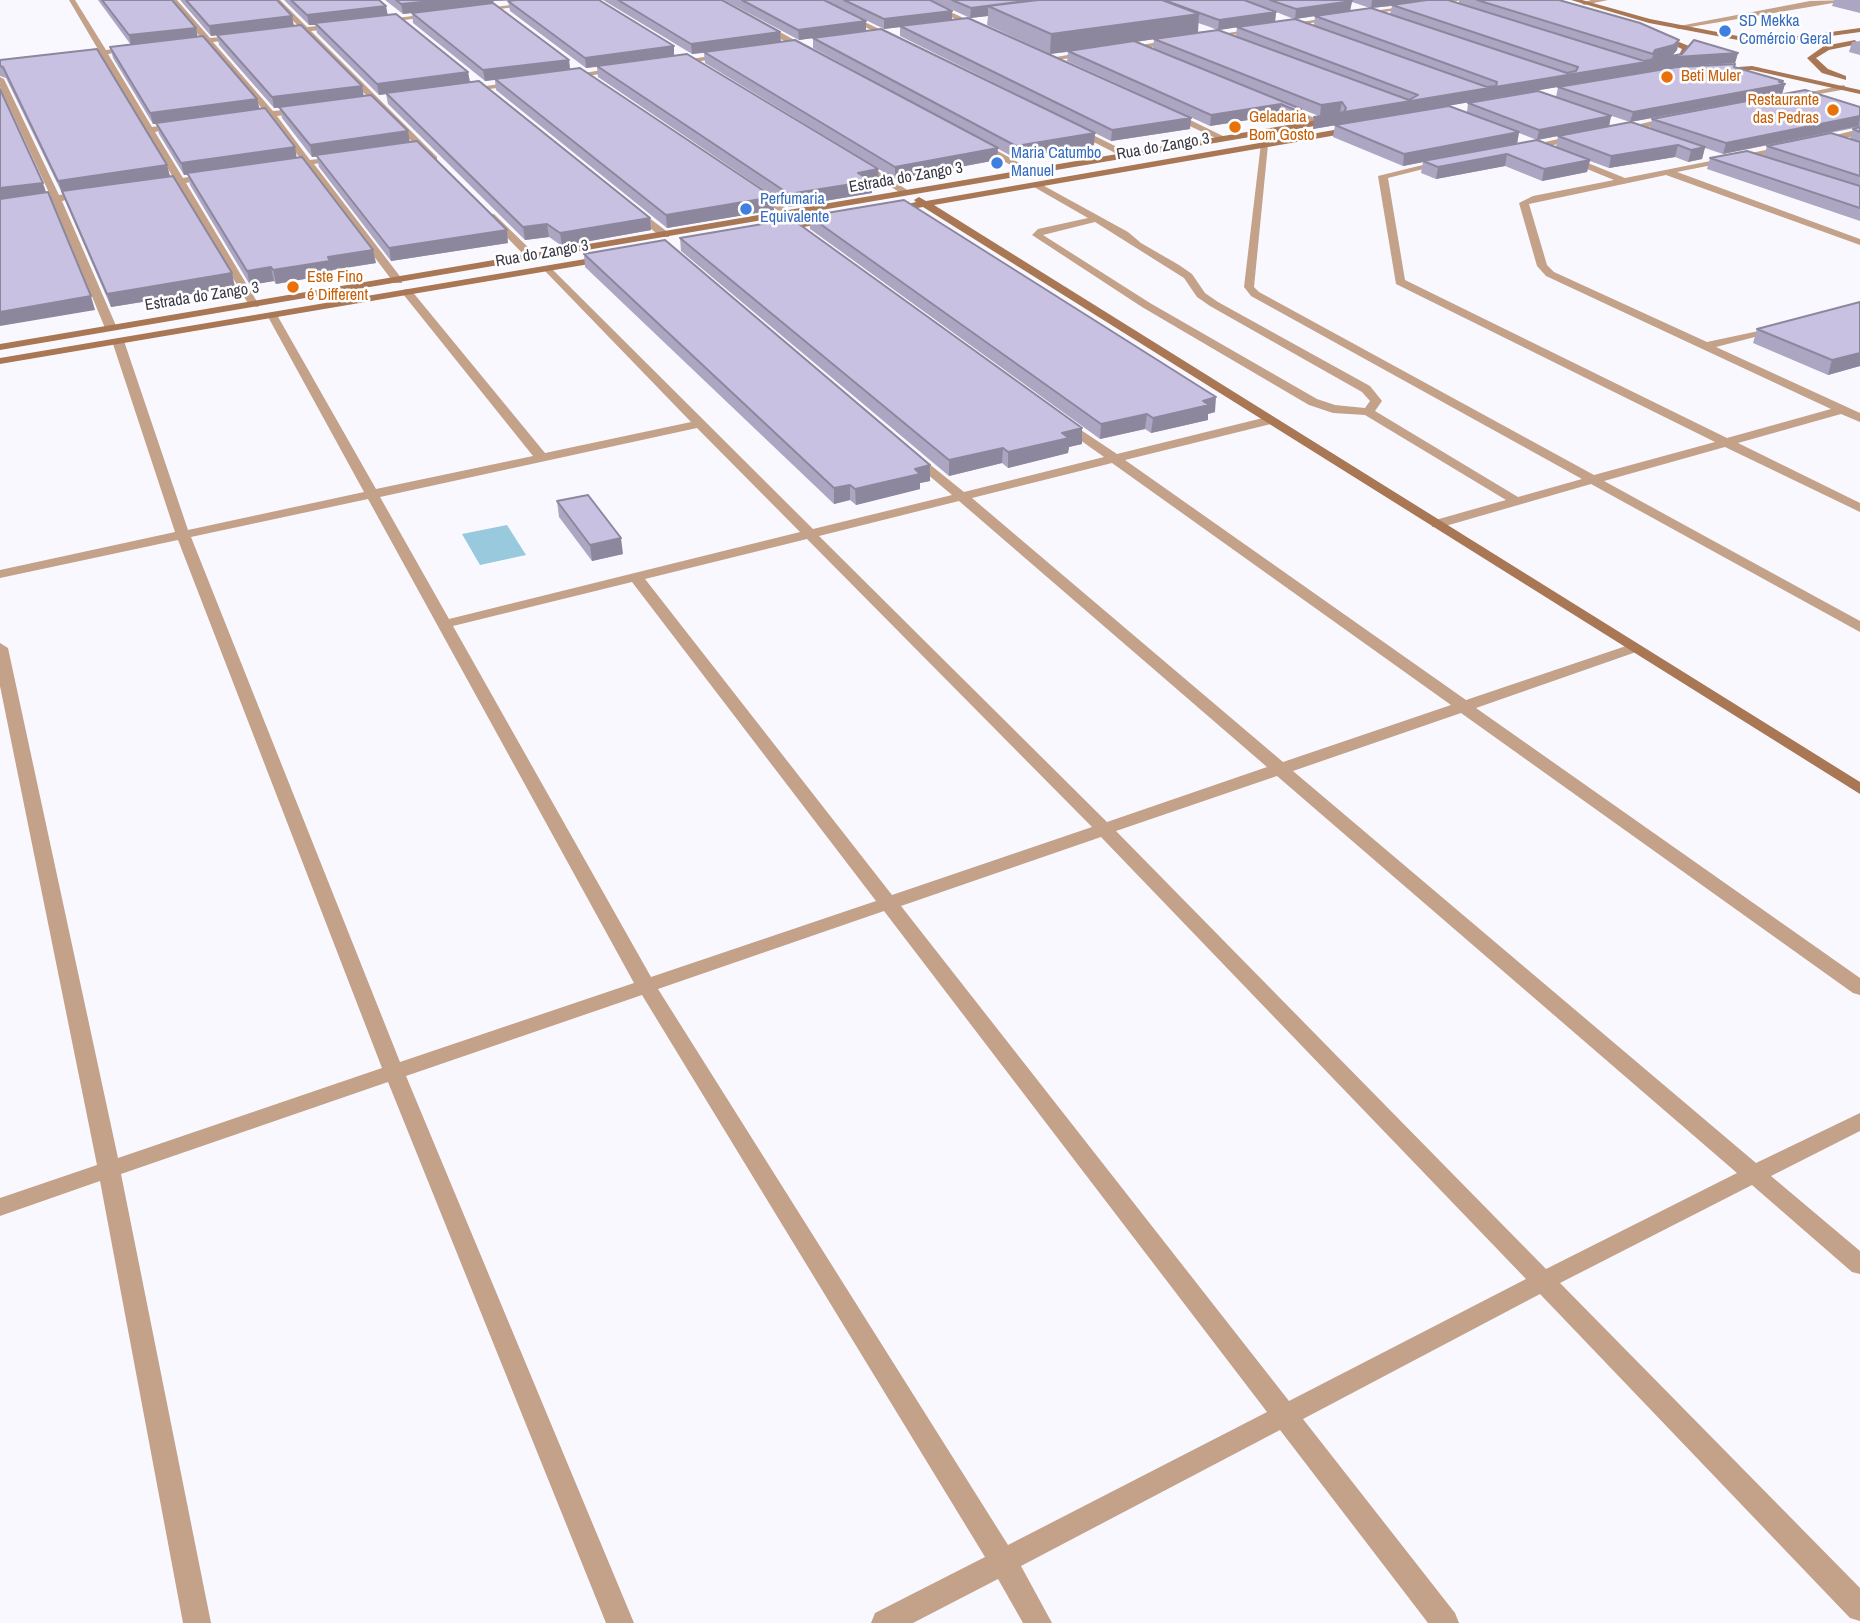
<!DOCTYPE html>
<html>
<head>
<meta charset="utf-8">
<style>
	body { margin:0 }
	canvas { display:block; background:#f9f8ff }
</style>
</head>
<body>
<canvas width="1860" height="1623"></canvas>
<script>
const g = document.querySelector('canvas').getContext('2d');
g.lineJoin = 'round';
function fill(path, color) { g.fillStyle = color; g.fill(path, 'evenodd'); }
const toPath = rows => new Path2D(rows.map(r => 'M' + r).join(''));
function stroke(path, color, width, dash) { g.strokeStyle = color; g.lineWidth = width; g.lineCap = dash ? 'butt' : 'round'; g.setLineDash(dash || []); g.stroke(path); }
function drawText(font, color, halo, rows, align = 'center') {
  g.font = font + ' "Archivo Narrow",sans-serif'; g.lineWidth = 5; g.setLineDash([]); g.textBaseline = 'middle'; g.strokeStyle = halo; g.fillStyle = color; for (const [text, x, y, turn = 0] of rows) {
    g.save(); g.translate(x, y); g.rotate((+turn || 0) * Math.PI / 180); g.textAlign = isNaN(turn) ? turn : align; if (halo) g.strokeText(text, 0, 0); g.fillText(text, 0, 0); g.restore();
  }
}
fill(toPath([
	[507,525,526,555,480,565,462,534]
]), '#98c9dd');
fill(toPath([
	[69,0,75,0,106,50,132,47,136,49,108,54,152,127,179,123,183,126,155,132,183,178,211,173,216,176,186,183,259,305,258,307,249,305,177,184,152,188,147,185,174,179,101,55,76,58,72,56,99,51,69,0],
	[170,0,177,0,210,38,243,35,240,39,213,42,273,111,307,108,307,112,277,116,310,160,343,156,343,160,314,164,402,279,402,283,394,283,306,166,281,168,281,164,302,161,269,117,245,119,245,115,265,112,206,43,181,45,181,41,202,39,170,0],
	[273,0,280,0,307,27,340,24,337,28,311,31,437,157,437,161,431,161,304,32,279,34,279,30,300,28,273,0],
	[548,0,570,0,476,12,473,10,548,0],
	[811,0,819,0,900,39,893,41,811,0],
	[916,0,925,0,987,29,980,31,916,0],
	[1447,0,1464,0,1205,39,1201,37,1447,0],
	[1591,0,1608,0,1584,5,1581,3,1591,0],
	[1851,0,1678,29,1674,27,1810,1,1851,0],
	[435,13,437,16,379,23,375,21,435,13],
	[758,23,764,23,814,51,807,53,758,27,758,23],
	[1177,39,1180,43,1121,51,1117,49,1177,39],
	[1090,51,1093,55,1049,61,1045,59,1090,51],
	[727,53,730,57,672,65,668,63,727,53],
	[620,67,623,71,564,79,560,77,620,67],
	[0,77,4,79,59,195,87,191,92,194,62,201,117,328,115,330,105,328,53,202,0,210,0,204,51,197,0,87,0,77],
	[519,81,522,85,464,92,460,90,519,81],
	[1844,85,1847,89,1791,99,1787,97,1844,85],
	[1278,104,1284,104,1325,123,1318,125,1278,108,1278,104],
	[1168,112,1174,112,1229,139,1222,141,1168,116,1168,112],
	[1674,116,1677,121,1619,133,1615,130,1674,116],
	[1075,126,1131,154,1132,156,1125,158,1072,131,1075,126],
	[1860,129,1860,135,1819,143,1815,140,1860,129],
	[1581,134,1584,139,1522,151,1518,148,1581,134],
	[976,142,982,142,1035,172,1027,174,976,146,976,142],
	[1261,143,1268,145,1254,287,1259,292,1594,475,1715,442,1396,284,1378,176,1443,160,1447,163,1388,178,1405,280,1727,438,1831,409,1546,276,1537,266,1519,203,1533,196,1614,180,1565,160,1565,156,1568,155,1625,178,1791,145,1791,149,1788,150,1677,172,1860,239,1860,245,1666,175,1529,204,1547,265,1554,272,1707,342,1782,326,1782,330,1716,347,1860,413,1860,422,1841,414,1738,443,1860,503,1860,512,1725,447,1604,481,1860,621,1860,632,1591,484,1442,527,1432,527,1432,521,1506,500,1365,415,1333,413,1309,405,1142,307,1032,235,1038,229,1088,218,1034,187,1032,185,1037,182,1128,232,1141,243,1179,265,1192,274,1205,293,1218,302,1370,386,1382,401,1375,411,1518,497,1582,479,1251,296,1244,287,1261,143],
	[1095,222,1184,278,1197,297,1210,306,1362,392,1370,401,1365,408,1335,405,1317,399,1150,303,1043,235,1095,222],
	[859,160,862,161,912,193,904,195,856,165,855,163,859,160],
	[751,188,757,188,794,214,786,216,751,192,751,188],
	[629,207,635,207,669,233,669,237,661,237,629,211,629,207],
	[488,214,494,214,537,256,537,260,529,260,488,218,488,214],
	[549,266,813,529,952,495,907,457,906,454,912,450,964,492,1104,457,1059,425,1057,422,1063,418,1117,454,1271,416,1277,420,1275,423,1125,460,1466,700,1629,645,1639,645,1642,648,1639,651,1476,708,1860,978,1860,995,1853,993,1461,713,1293,771,1756,1163,1860,1113,1860,1131,1771,1176,1860,1251,1860,1274,1852,1272,1752,1185,1560,1283,1860,1588,1860,1621,1850,1618,1540,1294,1303,1419,1455,1613,1459,1623,1428,1623,1280,1430,1021,1566,1052,1623,1023,1623,998,1579,913,1623,871,1623,875,1613,985,1557,642,995,406,1076,634,1623,606,1623,388,1082,121,1174,211,1623,183,1623,100,1181,0,1216,0,1198,97,1165,0,686,0,643,8,648,118,1158,382,1068,178,540,0,578,0,570,175,532,112,341,118,338,124,341,188,530,364,492,267,315,272,312,277,315,376,489,533,456,403,294,403,290,407,289,411,290,545,453,691,422,545,271,544,269,549,266],
	[697,428,800,532,449,619,380,497,697,428],
	[1112,463,1451,705,1283,762,972,498,1112,463],
	[368,499,634,983,400,1062,191,537,368,499],
	[959,501,1267,767,1107,822,819,536,959,501],
	[807,539,1092,827,892,895,645,579,807,539],
	[632,582,876,901,651,977,453,626,632,582],
	[1277,776,1737,1173,1546,1269,1116,831,1277,776],
	[1101,837,1526,1279,1289,1401,901,906,1101,837],
	[884,911,1267,1412,1008,1545,658,989,884,911]
]), '#c4a189');
fill(toPath([
	[1571,0,1582,0,1650,19,1743,37,1802,36,1860,28,1860,32,1802,40,1743,41,1649,23,1571,0],
	[1654,32,1689,46,1684,60,1667,64,1667,60,1678,57,1682,49,1654,36,1654,32],
	[1855,40,1858,44,1829,50,1816,58,1828,69,1846,76,1846,80,1822,73,1807,58,1824,46,1855,40],
	[1752,66,1860,90,1860,94,1752,70,1716,71,1712,69,1752,66],
	[1335,117,1338,122,0,350,0,344,1335,117],
	[1357,126,1360,131,934,205,1860,782,1860,794,923,207,888,213,883,210,916,202,914,200,919,197,926,201,1357,126],
	[833,216,836,217,836,221,777,232,772,229,833,216],
	[609,255,614,258,613,260,0,364,0,358,609,255]
]), '#a97753');
fill(toPath([
	[98,0,172,0,198,37,260,109,376,263,332,270,333,274,276,284,274,281,250,285,190,185,188,175,184,175,159,134,157,124,153,124,113,58,110,47,131,45],
	[180,0,277,0,294,25,410,142,508,243,391,261,319,167,317,157,312,157,282,118,280,108,274,108,219,45,217,35,211,36],
	[284,0,379,0,388,15,468,72,470,82,650,218,651,230,562,246,549,237,525,240,388,104,386,94,379,95,317,33,315,25,309,25],
	[385,0,599,0,674,56,878,169,879,182,871,183,872,193,789,207,598,77,597,67,586,68,510,11,508,1,513,0,494,1,492,3,569,60,570,69,774,210,667,228,496,90,495,80,485,81,413,23,412,13,403,14],
	[603,0,722,0,781,42,997,160,895,179,705,63,704,53,692,54],
	[724,0,824,0,866,31,1095,133,1094,145,1015,158,813,48,813,38,799,40],
	[825,0,930,0,952,20,1190,129,1111,141,900,36,900,27,884,29],
	[931,0,1448,0,1459,3,1459,0,1559,0,1679,40,1677,50,1672,56,1738,53,1735,63,1702,65,1734,67,1783,81,1783,83,1785,84,1782,94,1630,122,1594,110,1611,116,1609,126,1650,128,1652,119,1860,107,1860,127,1723,154,1705,148,1702,159,1688,162,1675,157,1609,168,1590,161,1587,172,1542,181,1505,166,1436,179,1421,173,1423,162,1403,166,1333,137,1335,125,1467,112,1468,103,1556,97,1558,87,1633,74,1313,129,1319,116,1301,109,1300,120,1294,121,1280,115,1210,126,1067,61,1068,52,1050,54,987,25,988,16,970,18],
	[1352,2,1370,8,1350,11],
	[1392,6,1390,14,1372,8],
	[1276,12,1294,19,1275,22],
	[1315,16,1314,25,1296,19],
	[1198,23,1210,27,1217,30,1198,32],
	[1237,27,1236,36,1219,30,1227,29],
	[1154,39,1153,49,1136,42],
	[1519,133,1537,140,1517,144],
	[1558,136,1556,147,1538,140],
	[1834,0,1860,0,1860,13,1832,6],
	[1860,41,1860,55,1849,52,1852,42],
	[0,60,167,165,170,176,235,287,111,307,66,203,63,193,62,193,6,78,0,76],
	[1860,127,1860,221,1707,169,1710,158,1764,156,1767,146,1850,139,1853,129],
	[809,216,1215,412,1208,414,1208,420,1151,433,1145,429,1100,439,810,229],
	[680,238,1082,444,1069,447,1068,453,1008,468,1002,463,949,476,681,251],
	[584,254,930,481,920,483,920,489,856,505,850,500,834,504,585,267],
	[1860,302,1860,366,1828,375,1753,343,1757,329],
	[557,501,623,554,592,561,559,517]
]), '#ada6c2');
fill(toPath([
	[442,0,520,0,494,1,490,4,403,14,401,4],
	[1372,0,1442,0,1371,8],
	[1352,1,1350,11,1295,19,1296,9],
	[386,6,388,16,315,23,315,25,309,25,307,15],
	[988,6,988,16,970,18,971,8],
	[952,11,952,21,884,29,884,19],
	[1276,12,1275,22,1218,30,1219,20],
	[1199,14,1198,33,1050,54,1051,34],
	[292,16,294,26,211,36,209,26],
	[866,21,866,31,799,40,798,30],
	[196,28,198,38,131,46,129,35],
	[780,32,781,42,692,54,691,44],
	[1679,40,1677,50,1672,56,1676,57,1738,53,1735,63,1674,67,1313,129,1314,117,1320,116,1321,105,1342,102,1340,113,1651,61,1655,50],
	[674,46,674,56,586,68,585,58],
	[569,60,570,70,485,81,483,70],
	[468,72,470,83,379,95,377,84],
	[1783,81,1782,84,1785,84,1782,94,1630,122,1633,112],
	[362,86,364,97,274,108,272,97],
	[257,99,260,110,153,124,150,113],
	[1281,104,1280,115,1210,126,1211,115],
	[1301,109,1300,120,1294,121,1295,110],
	[1611,116,1609,126,1537,140,1539,130],
	[1860,116,1859,126,1723,154,1726,143],
	[1191,118,1190,129,1111,141,1112,130],
	[408,131,410,143,312,157,310,145],
	[1519,132,1517,144,1403,166,1404,154],
	[1095,133,1094,145,1015,158,1016,146],
	[1678,145,1675,157,1609,168,1611,156],
	[295,147,297,159,184,175,181,163],
	[1705,147,1702,159,1688,162,1691,150],
	[998,148,997,160,895,179,895,167],
	[1507,154,1505,166,1436,179,1438,167],
	[1590,160,1587,172,1542,181,1544,169],
	[167,165,170,177,62,193,58,181],
	[878,169,879,182,871,183,872,193,789,207,789,194,858,173],
	[43,183,47,195,0,201,0,188],
	[773,197,774,210,667,228,666,215],
	[650,218,651,230,562,246,560,233],
	[547,224,549,237,525,240,523,227],
	[507,230,508,243,391,261,389,248],
	[373,250,376,263,332,270,333,274,276,284,273,270,328,257],
	[271,267,274,281,250,285,247,271],
	[232,273,235,287,111,307,107,294],
	[91,296,95,310,0,326,0,312],
	[1860,353,1860,366,1828,375,1832,360],
	[1216,397,1215,412,1208,414,1208,420,1151,433,1153,418,1203,401],
	[1147,414,1145,429,1100,439,1101,424],
	[1082,428,1082,444,1069,447,1068,453,1008,468,1008,452,1062,433],
	[1003,448,1002,463,949,476,949,460],
	[930,465,930,481,920,483,920,489,856,505,855,489,915,469],
	[850,485,850,500,834,504,834,488],
	[621,538,623,554,592,561,590,545]
]), '#8d879e');
const building = toPath([
	[102,0,172,0,196,28,129,35,102,0],
	[186,0,277,0,292,16,209,26,186,0],
	[291,0,379,0,386,6,307,15,291,0],
	[396,0,442,0,401,4,396,0],
	[516,0,599,0,674,46,585,58,508,1,516,0],
	[618,0,722,0,780,32,691,44,618,0],
	[742,0,824,0,866,21,798,30,742,0],
	[844,0,930,0,952,11,884,19,844,0],
	[952,0,1033,0,971,8,952,0],
	[1038,0,1162,0,1199,14,1051,34,988,6,1038,0],
	[1164,0,1244,0,1276,12,1219,20,1164,0],
	[1270,0,1348,0,1352,1,1296,9,1270,0],
	[1427,0,1448,0,1644,61,1682,54,1694,40,1738,53,1676,57,1314,117,1344,112,1346,108,1342,102,1321,105,1154,39,1218,30,1409,100,1418,95,1237,27,1295,19,1487,87,1496,86,1497,82,1315,16,1371,8,1567,73,1576,71,1578,67,1392,5,1427,0],
	[1477,0,1559,0,1640,23,1679,40,1674,45,1655,50,1653,54,1477,0],
	[493,3,569,60,483,70,412,13,493,3],
	[396,14,468,72,377,84,315,23,396,14],
	[968,18,1191,118,1112,130,900,26,968,18],
	[301,25,362,86,272,97,217,35,301,25],
	[881,29,1095,133,1016,146,813,38,881,29],
	[203,36,257,99,150,113,110,47,203,36],
	[795,40,998,148,895,167,704,52,795,40],
	[1134,41,1301,109,1295,110,1281,104,1211,115,1068,51,1134,41],
	[97,49,167,165,58,181,3,67,0,66,0,60,97,49],
	[687,54,878,169,858,173,871,181,789,194,597,66,687,54],
	[1735,64,1734,67,1783,81,1779,82,1785,84,1633,112,1558,87,1677,67,1735,64],
	[580,68,773,197,666,215,495,79,580,68],
	[479,81,650,218,560,233,547,224,523,227,386,93,479,81],
	[0,89,43,183,0,188,0,89],
	[1805,90,1860,107,1860,116,1726,143,1652,119,1805,90],
	[1538,91,1611,116,1539,130,1468,103,1538,91],
	[371,95,408,131,310,145,279,107,371,95],
	[1449,106,1519,132,1404,154,1335,125,1449,106],
	[265,108,295,147,181,163,156,123,265,108],
	[1631,122,1705,147,1691,150,1678,145,1611,156,1558,136,1631,122],
	[1860,127,1860,132,1853,129,1860,127],
	[1831,133,1860,142,1860,176,1767,146,1831,133],
	[1537,140,1590,160,1544,169,1507,154,1438,167,1423,161,1537,140],
	[417,141,507,230,389,248,316,155,417,141],
	[1747,151,1860,186,1860,208,1710,158,1747,151],
	[302,157,373,250,328,257,330,261,273,270,271,267,247,271,187,173,302,157],
	[173,176,232,273,107,294,62,191,173,176],
	[48,192,91,296,0,312,0,199,48,192],
	[904,200,1216,397,1203,401,1209,405,1153,418,1147,414,1101,424,809,216,904,200],
	[792,219,1082,428,1062,433,1069,438,1008,452,1003,448,949,460,680,238,792,219],
	[665,240,930,465,915,469,920,474,885,482,855,489,850,485,834,488,584,254,665,240],
	[1860,302,1860,353,1832,360,1757,329,1860,302],
	[588,495,621,538,590,545,557,501,588,495]
]);
fill(building, '#c9c1e2');
stroke(building, '#8d879e', 2);
for (const [x, y, r, color] of [
	[1725,31,7,"#3f7fe0"],
	[1667,77,7,"#e8710a"],
	[1833,110,7,"#e8710a"],
	[1235,127,7,"#e8710a"],
	[997,163,7,"#3f7fe0"],
	[746,209,7,"#3f7fe0"],
	[293,287,7,"#e8710a"]
]) { const dot = new Path2D(); dot.arc(x, y, r, 0, 2 * Math.PI); g.fillStyle = color; g.fill(dot); stroke(dot, '#fff', 2.5); }
drawText('16px', '#366cbe', '#fff', [
	["SD Mekka",1739,22],
	["Comércio Geral",1739,40],
	["Maria Catumbo",1011,154],
	["Manuel",1011,172],
	["Perfumaria",760,200],
	["Equivalente",760,218]
], 'left');
drawText('16px', '#c56008', '#fff', [
	["Beti Muler",1681,77],
	["Restaurante",1819,101,"right"],
	["das Pedras",1819,119,"right"],
	["Geladaria",1249,118],
	["Bom Gosto",1249,136],
	["Este Fino",307,278],
	["é Different",307,296]
], 'left');
drawText('16px', '#393744', '#fff', [
	["Rua do Zango 3",1163,147,-10],
	["Estrada do Zango 3",906,178,-10],
	["Rua do Zango 3",542,254,-10],
	["Estrada do Zango 3",202,297,-9]
]);
</script>
</body>
</html>
